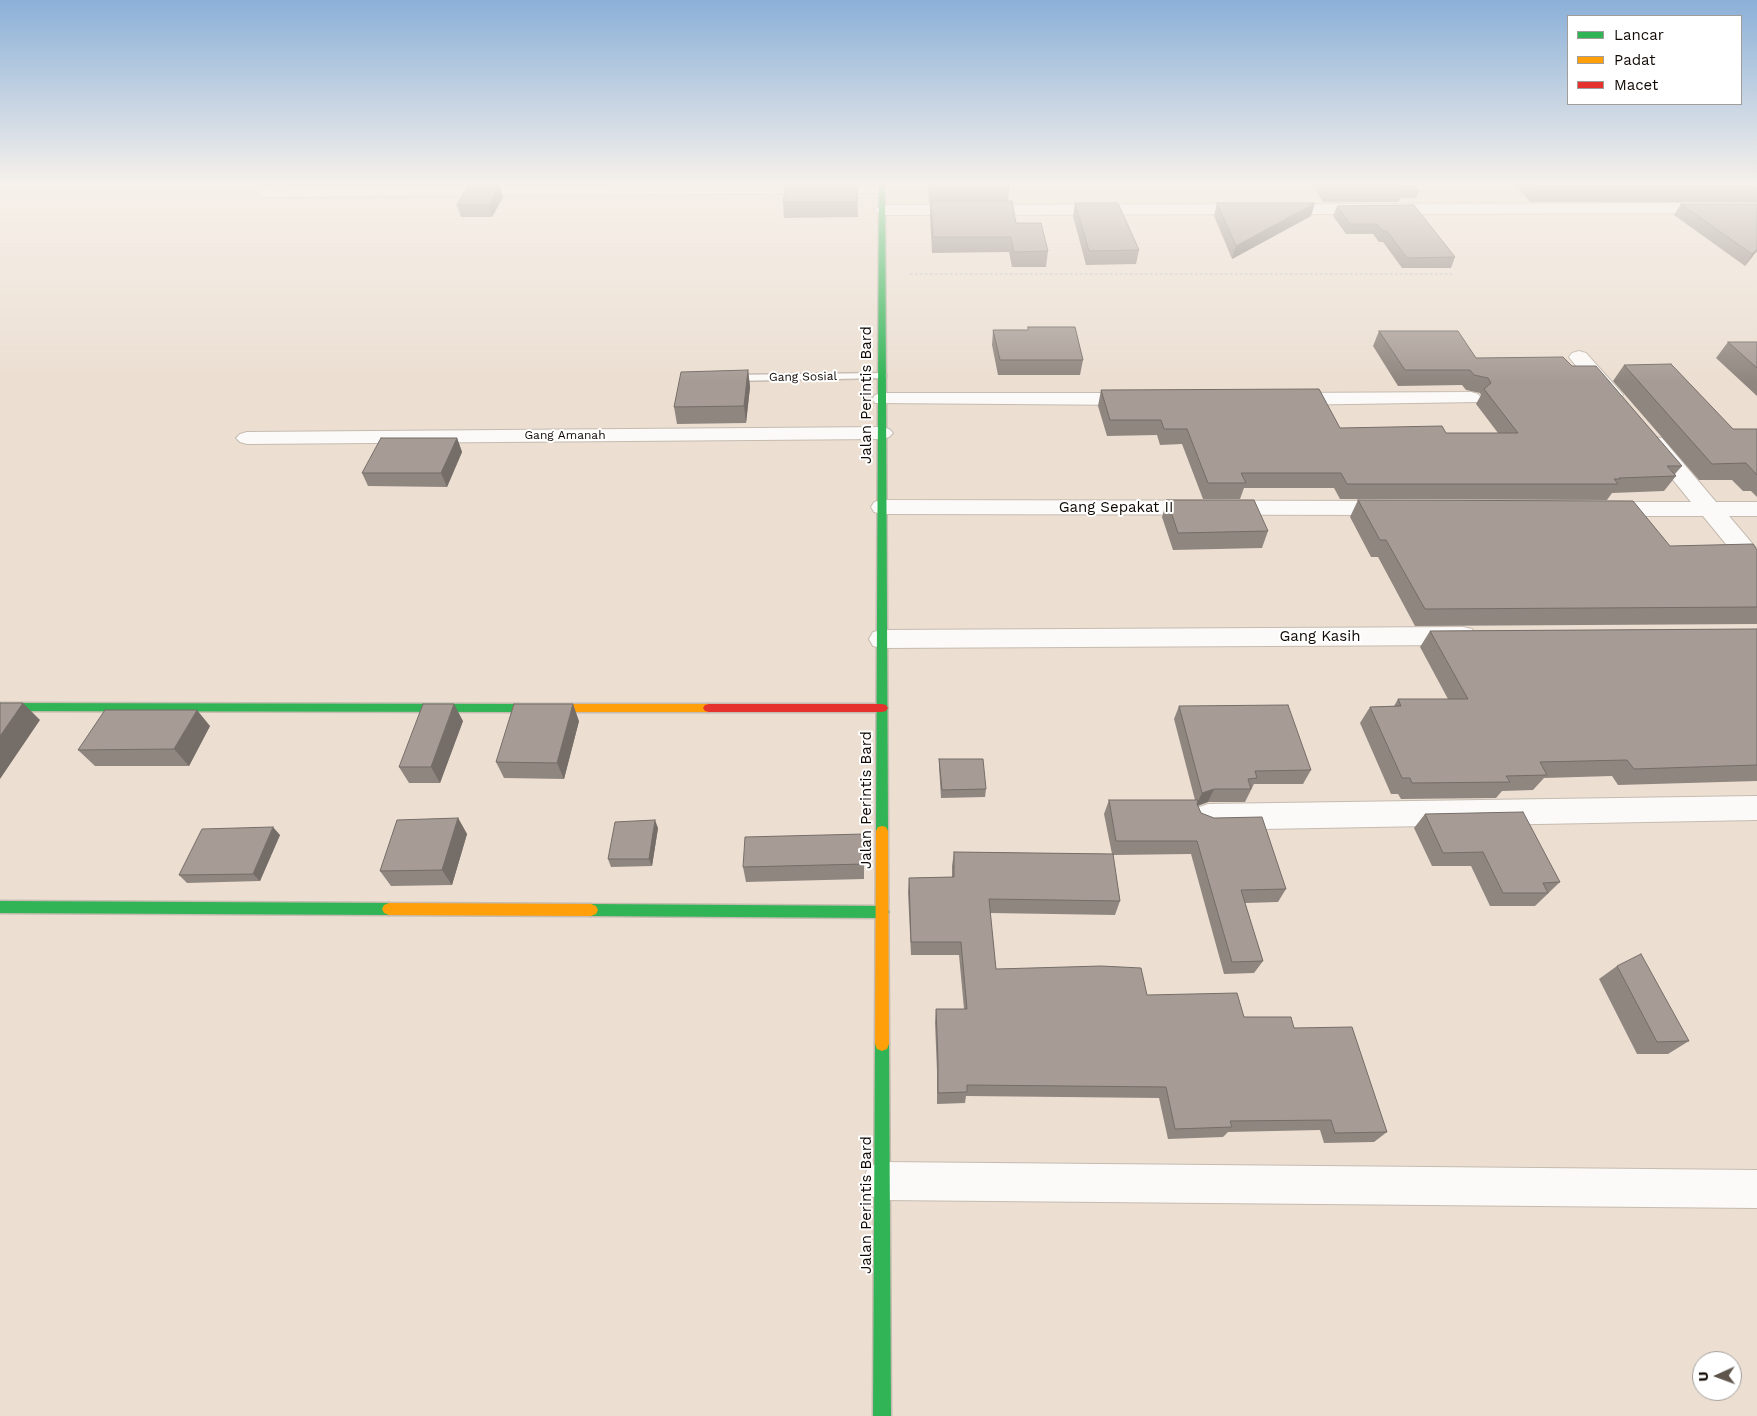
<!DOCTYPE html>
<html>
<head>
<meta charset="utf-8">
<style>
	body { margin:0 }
	#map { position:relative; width:1757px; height:1416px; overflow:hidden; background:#ecdfd2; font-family:"Work Sans",sans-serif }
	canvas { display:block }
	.legend { position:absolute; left:1567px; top:15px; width:175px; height:90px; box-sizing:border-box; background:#fff; border:1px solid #a09d9b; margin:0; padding:6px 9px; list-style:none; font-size:15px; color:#110a04 }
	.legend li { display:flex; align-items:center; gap:10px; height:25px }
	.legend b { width:25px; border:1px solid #a09d9b }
	.north { position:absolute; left:1692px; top:1351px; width:50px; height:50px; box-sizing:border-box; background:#fff; border:1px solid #a09d9b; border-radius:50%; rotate:268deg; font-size:14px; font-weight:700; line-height:20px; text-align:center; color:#110a04 }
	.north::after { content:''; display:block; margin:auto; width:18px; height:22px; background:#5e554c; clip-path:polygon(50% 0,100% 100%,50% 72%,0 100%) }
</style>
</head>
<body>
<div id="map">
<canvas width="1757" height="1416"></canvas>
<ul class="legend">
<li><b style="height:6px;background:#30b455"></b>Lancar</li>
<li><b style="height:6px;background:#ff9f0a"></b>Padat</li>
<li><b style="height:6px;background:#e5322d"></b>Macet</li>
</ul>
<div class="north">U</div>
</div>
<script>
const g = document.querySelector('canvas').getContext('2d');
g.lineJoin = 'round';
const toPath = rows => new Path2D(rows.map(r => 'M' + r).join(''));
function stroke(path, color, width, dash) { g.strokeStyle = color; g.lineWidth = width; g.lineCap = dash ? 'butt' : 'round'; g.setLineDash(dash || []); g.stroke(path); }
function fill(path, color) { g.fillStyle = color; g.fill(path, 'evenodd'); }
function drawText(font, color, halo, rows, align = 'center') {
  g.font = font + ' "Work Sans",sans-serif'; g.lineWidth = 4; g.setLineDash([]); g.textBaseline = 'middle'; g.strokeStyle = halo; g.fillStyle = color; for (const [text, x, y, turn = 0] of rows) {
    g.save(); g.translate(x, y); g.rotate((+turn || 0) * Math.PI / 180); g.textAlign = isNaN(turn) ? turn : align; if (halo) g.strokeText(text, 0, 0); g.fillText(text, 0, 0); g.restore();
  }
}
const lane = toPath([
	[882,373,886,374,886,378,729,381,724,378,729,375,882,373]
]);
const street = toPath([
	[882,185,890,190,887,193,264,197,256,192,264,187,882,185],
	[1757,203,1757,213,882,215,874,210,882,205,1757,203],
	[1579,351,1586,353,1620,391,1623,395,1620,399,1613,401,1606,399,1572,361,1569,357,1572,353,1579,351],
	[1471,392,1478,394,1481,398,1478,402,1286,405,1279,403,1276,399,1279,395,1286,393,1471,392],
	[882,393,1136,393,1143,395,1146,399,1143,403,1136,405,875,403,872,399,875,395,882,393],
	[882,427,889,429,893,433,889,437,882,439,247,444,240,442,236,438,240,434,247,432,882,427],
	[1654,437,1662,438,1716,502,1757,502,1757,516,1729,516,1757,549,1757,573,1748,571,1703,516,1604,516,1596,514,1593,509,1596,504,1604,502,1691,502,1643,443,1646,438,1654,437],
	[882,500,1391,501,1399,503,1402,508,1399,513,1391,515,882,514,874,512,871,507,874,502,882,500],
	[1463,627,1472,629,1476,636,1472,643,1463,645,882,648,873,646,869,639,873,632,882,630,1463,627],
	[1757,796,1757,820,1208,830,1197,826,1193,817,1197,808,1208,804,1757,796],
	[882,1162,1757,1170,1757,1208,882,1200,868,1195,863,1181,868,1167,882,1162]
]);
const fast = toPath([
	[879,184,885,184,888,831,886,835,882,836,878,835,876,831,879,184],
	[0,703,518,704,522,705,524,708,522,711,518,712,0,711,0,703],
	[0,901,389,903,394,905,396,909,394,913,389,915,0,913,0,901],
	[591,904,882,906,887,908,889,912,887,916,882,918,591,916,586,914,584,910,586,906,591,904],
	[882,1037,887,1039,889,1044,891,1416,873,1416,875,1044,877,1039,882,1037]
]);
const slow = toPath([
	[518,704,709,704,713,705,715,708,713,711,709,712,518,712,514,711,512,708,514,705,518,704],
	[882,826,886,827,888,831,889,1044,887,1049,882,1051,877,1049,875,1044,876,831,878,827,882,826],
	[389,903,591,904,596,906,598,910,596,914,591,916,389,915,384,913,382,909,384,905,389,903]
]);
const jam = toPath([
	[709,704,882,704,886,705,888,708,886,711,882,712,709,712,705,711,703,708,705,705,709,704]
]);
stroke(lane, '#c5bbb0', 3);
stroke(street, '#c5bbb0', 2);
stroke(fast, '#c5bbb0', 3);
stroke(slow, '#c5bbb0', 3);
stroke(jam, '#c5bbb0', 3);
stroke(toPath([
	[910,274,1455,274]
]), '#cecbc8', 2, [2.5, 2.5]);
fill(lane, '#fcfaf8');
fill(street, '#fcfaf8');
fill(fast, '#30b455');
fill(slow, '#ff9f0a');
fill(jam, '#e5322d');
fill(toPath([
	[857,184,858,217,784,218,783,202],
	[928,184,1008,184,1009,190,1008,201,1016,223,1048,251,1046,267,1012,267,1009,252,932,253,930,217,930,203,929,203],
	[1311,184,1413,184,1419,191,1416,198,1400,198,1399,202,1323,202],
	[1514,184,1757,184,1757,202,1530,202],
	[503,197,492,217,461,217,457,205],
	[1075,203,1139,250,1136,264,1086,265,1073,216],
	[1217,203,1311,216,1232,259,1214,216],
	[1681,204,1757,204,1757,253,1756,252,1745,266,1674,215],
	[1337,206,1455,257,1451,268,1402,268,1383,242,1379,242,1373,234,1346,234,1333,216],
	[1028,327,1083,360,1080,375,998,375,992,345,993,330,1028,330],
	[1379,331,1476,358,1572,366,1682,466,1675,474,1676,476,1664,491,1612,493,1607,500,1340,499,1334,488,1244,488,1240,499,1203,499,1182,444,1160,445,1157,435,1107,436,1098,406,1101,390,1340,428,1446,433,1498,433,1476,404,1481,395,1480,393,1466,390,1462,385,1398,386,1373,346],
	[1728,342,1757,342,1757,396,1716,358],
	[1624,365,1733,429,1757,429,1757,497,1751,491,1743,491,1732,480,1699,480,1613,381],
	[748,370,750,387,746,423,677,424,674,407],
	[457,438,462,452,447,487,368,486,362,473],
	[1167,500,1268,531,1262,548,1173,550,1162,517],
	[1358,500,1670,546,1757,550,1757,624,1415,626,1378,557,1371,557,1350,517],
	[1757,629,1757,781,1618,785,1612,776,1544,778,1533,790,1502,791,1496,798,1401,799,1398,794,1391,794,1360,723,1370,707,1394,706,1398,699,1448,699,1420,647,1430,631],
	[1179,706,1311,770,1303,784,1254,784,1245,802,1208,802,1198,806,1201,813,1286,889,1278,902,1245,903,1263,961,1254,973,1224,974,1191,854,1113,855,1120,901,1115,915,990,913,996,969,1147,995,1294,1028,1387,1132,1374,1142,1324,1143,1320,1130,1228,1132,1223,1137,1168,1139,1159,1098,966,1096,965,1103,937,1104,937,1072,935,1022,936,1009,964,1009,959,955,911,955,908,892,909,878,952,877,952,866,954,852,1112,854,1104,814,1109,800,1195,800,1174,719],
	[463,721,440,783,409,783,399,767],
	[579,721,564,779,504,778,496,762],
	[210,726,189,766,95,766,78,750],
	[939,759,986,789,985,797,941,798,939,767],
	[1425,814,1560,882,1535,906,1490,906,1471,866,1432,866,1414,828],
	[458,818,467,834,452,885,391,886,380,871],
	[658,828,652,866,611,867,608,859],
	[864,834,864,879,746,882,743,867],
	[280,835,260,881,187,883,179,875],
	[1617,966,1689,1041,1668,1054,1637,1054,1599,979]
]), '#908680');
fill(toPath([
	[499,185,503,197,492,217,489,205],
	[1315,203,1311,216,1232,259,1236,246],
	[1757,249,1756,252,1745,266,1752,254],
	[748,370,750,387,746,423,744,406],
	[457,438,462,452,447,487,441,473],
	[23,703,40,720,0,779,0,736],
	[454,704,463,721,440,783,431,767],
	[573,704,579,721,564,779,557,763],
	[197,710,210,726,189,766,174,749],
	[1214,789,1208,802,1196,806,1202,793],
	[458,818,467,834,452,885,442,870],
	[655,820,658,828,652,866,649,859],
	[273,827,280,835,260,881,253,874]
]), '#756d68');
const building = toPath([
	[786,184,857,184,857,202,783,202,786,184],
	[929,184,1008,184,1009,190,930,190,929,184],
	[1319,184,1413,184,1419,191,1399,191,1402,194,1326,194,1319,184],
	[1529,184,1757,184,1757,191,1535,191,1529,184],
	[499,185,489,205,457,205,468,186,499,185],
	[1012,201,1016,223,1041,223,1048,251,1014,252,1011,237,933,237,931,202,1012,201],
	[1075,203,1118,203,1139,250,1089,251,1075,203],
	[1217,203,1315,203,1236,246,1217,203],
	[1681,204,1757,204,1757,249,1752,254,1681,204],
	[1414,205,1455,257,1407,258,1387,231,1383,231,1377,224,1350,224,1337,206,1414,205],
	[1028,327,1075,327,1083,360,1000,360,993,330,1028,330,1028,327],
	[1379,331,1458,331,1476,358,1563,357,1572,366,1596,366,1682,466,1667,466,1676,476,1619,478,1620,479,1614,479,1618,484,1347,484,1341,473,1241,473,1246,483,1208,483,1187,429,1164,429,1161,420,1110,420,1101,390,1319,389,1340,428,1442,426,1446,433,1518,433,1484,389,1491,383,1488,378,1474,375,1470,370,1405,370,1379,331],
	[1728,342,1757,342,1757,368,1728,342],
	[1671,364,1733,429,1757,429,1757,475,1746,463,1712,464,1624,365,1671,364],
	[748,370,744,406,674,407,681,372,748,370],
	[381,438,457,438,441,473,362,473,381,438],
	[1167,500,1254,500,1268,531,1178,533,1167,500],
	[1358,500,1633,501,1670,546,1753,544,1757,550,1757,607,1425,609,1386,540,1380,540,1358,500],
	[1757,629,1757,765,1634,769,1627,760,1540,762,1547,775,1506,776,1510,782,1412,783,1410,778,1402,778,1370,707,1401,706,1398,699,1468,699,1430,631,1757,629],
	[0,703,23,703,0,736,0,703],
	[423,704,454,704,431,767,399,767,423,704],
	[514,704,573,704,557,763,496,762,514,704],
	[1288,705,1311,770,1255,771,1257,778,1248,779,1251,789,1214,789,1202,793,1179,706,1288,705],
	[105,710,197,710,174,749,78,750,105,710],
	[939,759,983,759,986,789,942,790,939,759],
	[1109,800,1198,800,1197,804,1201,813,1214,818,1262,817,1286,889,1241,890,1263,961,1232,962,1197,841,1116,841,1109,800],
	[1523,812,1560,882,1543,883,1548,893,1503,893,1483,852,1443,853,1425,814,1523,812],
	[458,818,442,870,380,871,397,820,458,818],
	[655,820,649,859,608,859,615,822,655,820],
	[273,827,253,874,179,875,202,829,273,827],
	[864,834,864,864,743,867,745,837,864,834],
	[954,852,1113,854,1120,901,989,899,996,969,1101,966,1141,968,1147,995,1237,993,1244,1017,1291,1017,1294,1028,1352,1027,1387,1132,1335,1133,1331,1120,1230,1121,1232,1127,1175,1129,1166,1087,967,1085,967,1092,938,1093,938,1061,936,1009,967,1009,961,942,911,942,909,878,954,877,954,852],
	[1641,954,1689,1041,1657,1042,1617,966,1641,954]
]);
fill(building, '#a79c95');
stroke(building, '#756d68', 1);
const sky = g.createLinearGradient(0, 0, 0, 382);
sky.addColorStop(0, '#8bb0d8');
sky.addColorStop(0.48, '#f6f1eb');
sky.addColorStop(1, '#f6f1eb00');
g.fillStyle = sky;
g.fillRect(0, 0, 1757, 382);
drawText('12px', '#110a04', '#fff', [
	["Gang Sosial",803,377,-1],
	["Gang Amanah",565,435]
]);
drawText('15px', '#110a04', '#fff', [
	["Jalan Perintis Bard",867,395,-90],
	["Gang Sepakat II",1116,508],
	["Gang Kasih",1320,637],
	["Jalan Perintis Bard",867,800,-90],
	["Jalan Perintis Bard",867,1205,-90]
]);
</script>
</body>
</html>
